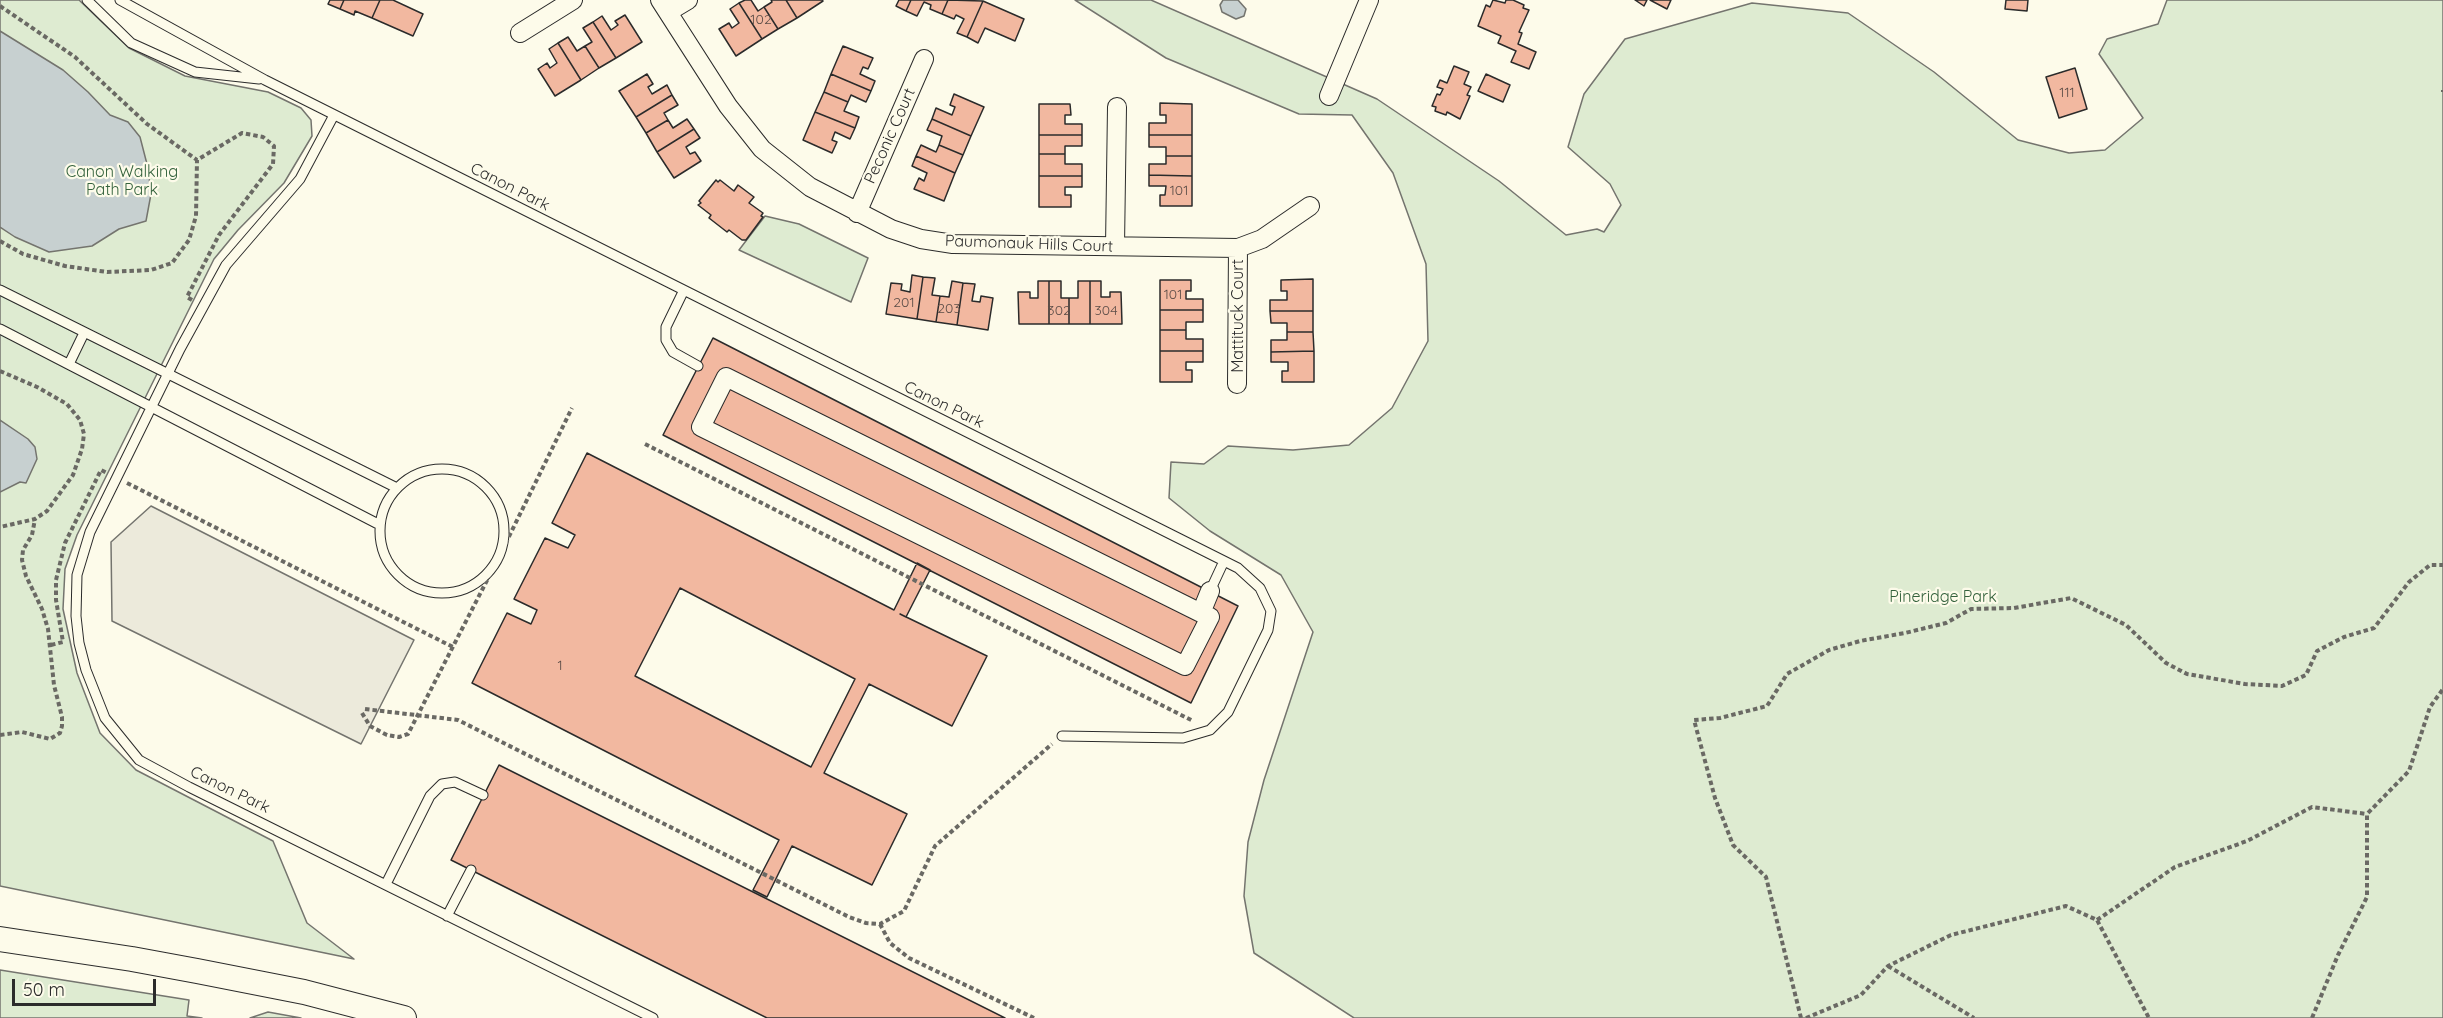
<!DOCTYPE html>
<html>
<head>
<meta charset="utf-8">
<style>
	body { margin:0 }
	#map { position:relative; width:2443px; height:1018px; overflow:hidden; background:#fdfbea; font-family:Quicksand,sans-serif }
	canvas { display:block }
	.scale { position:absolute; left:12px; top:979px; width:144px; height:27px; box-sizing:border-box; border:3px solid #2b2b2b; border-top:0; padding-left:8px; font-size:18px; line-height:21px; white-space:nowrap; color:#2b2b2b; -webkit-text-stroke:4px #fdfbea; paint-order:stroke }
</style>
</head>
<body>
<div id="map">
<canvas width="2443" height="1018"></canvas>
<div class="scale">50 m</div>
</div>
<script>
const g = document.querySelector('canvas').getContext('2d');
g.lineJoin = 'round';
function fill(path, color) { g.fillStyle = color; g.fill(path, 'evenodd'); }
const toPath = rows => new Path2D(rows.map(r => 'M' + r).join(''));
function stroke(path, color, width, dash) { g.strokeStyle = color; g.lineWidth = width; g.lineCap = dash ? 'butt' : 'round'; g.setLineDash(dash || []); g.stroke(path); }
function drawText(font, color, halo, rows, align = 'center') {
  g.font = font + ' Quicksand,sans-serif'; g.lineWidth = 4.5; g.setLineDash([]); g.textBaseline = 'middle'; g.strokeStyle = halo; g.fillStyle = color; for (const [text, x, y, turn = 0] of rows) {
    g.save(); g.translate(x, y); g.rotate((+turn || 0) * Math.PI / 180); g.textAlign = isNaN(turn) ? turn : align; if (halo) g.strokeText(text, 0, 0); g.fillText(text, 0, 0); g.restore();
  }
}
const green = toPath([
	[0,0,79,0,129,48,185,76,268,92,301,108,311,120,312,136,284,183,238,230,214,259,77,535,65,569,63,609,77,673,100,733,136,770,273,841,307,923,354,959,0,886,0,0],
	[1075,0,1151,0,1377,99,1499,181,1566,235,1597,229,1604,232,1621,205,1610,184,1568,147,1584,94,1625,39,1752,3,1848,13,1934,72,2018,140,2069,153,2105,150,2143,118,2099,54,2107,39,2158,24,2167,0,2443,0,2443,1018,1354,1018,1254,953,1244,896,1248,842,1264,780,1313,632,1281,575,1210,531,1169,498,1171,462,1204,464,1228,446,1293,450,1349,445,1392,408,1428,341,1426,264,1393,173,1352,115,1299,114,1166,58,1075,0],
	[765,216,799,224,868,258,851,302,739,250,765,216],
	[0,970,189,1000,187,1016,202,1018,0,1018,0,970],
	[268,1012,301,1018,250,1018,268,1012]
]);
fill(green, '#deebd1');
stroke(green, '#74746e', 1.5);
const parking = toPath([
	[151,506,414,640,361,744,112,621,111,542,151,506]
]);
fill(parking, '#eceadb');
stroke(parking, '#74746e', 1.5);
const water = toPath([
	[1223,0,1238,0,1246,9,1244,16,1236,19,1222,12,1220,5,1223,0],
	[0,31,63,70,88,92,110,115,128,122,140,137,148,168,151,194,146,221,119,229,92,246,49,252,15,237,0,227,0,31],
	[0,420,28,439,35,447,37,459,26,483,20,482,0,492,0,420]
]);
fill(water, '#c7d0d0');
stroke(water, '#74746e', 1.5);
const building = toPath([
	[330,0,344,0,340,9,328,4,330,0],
	[344,0,380,0,372,18,355,11,354,15,340,9,344,0],
	[380,0,393,0,423,14,413,36,372,18,380,0],
	[745,0,751,0,758,11,764,7,778,29,762,39,739,3,745,0],
	[771,0,786,0,797,18,778,29,764,7,772,2,771,0],
	[786,0,822,0,823,1,797,18,786,0],
	[899,0,911,0,906,11,896,6,899,0],
	[911,0,948,0,942,14,930,9,931,5,924,2,917,16,906,11,911,0],
	[948,0,983,1,967,37,957,33,964,19,956,15,954,19,942,14,948,0],
	[1493,0,1505,3,1506,0,1513,0,1524,5,1523,8,1529,10,1519,32,1522,33,1518,44,1536,52,1529,69,1511,62,1516,51,1498,43,1501,36,1478,26,1486,5,1490,7,1493,0],
	[1635,0,1647,0,1644,6,1635,0],
	[1650,0,1671,0,1667,9,1650,0],
	[2006,0,2028,0,2027,11,2005,9,2006,0],
	[983,1,1024,19,1015,41,985,28,978,43,967,37,983,1],
	[739,3,762,39,736,56,719,29,729,23,732,28,739,23,730,9,739,3],
	[625,15,642,42,616,58,593,22,602,16,611,30,618,25,615,21,625,15],
	[593,22,616,58,599,68,585,46,592,42,583,28,593,22],
	[568,37,577,51,585,46,599,68,581,80,558,43,568,37],
	[558,43,581,80,555,96,538,69,547,63,550,68,557,63,549,49,558,43],
	[843,46,873,58,868,69,863,67,860,74,875,81,871,91,831,74,843,46],
	[1454,66,1469,72,1464,84,1471,87,1467,95,1470,96,1460,119,1447,112,1446,115,1435,111,1436,107,1432,106,1437,94,1440,95,1443,89,1437,87,1440,80,1447,83,1454,66],
	[2075,68,2087,109,2059,118,2046,77,2075,68],
	[647,74,653,84,648,87,652,94,667,85,672,95,636,117,619,91,647,74],
	[831,74,871,91,866,102,851,95,848,102,824,92,831,74],
	[1486,74,1510,85,1503,102,1478,91,1486,74],
	[824,92,848,102,844,111,859,117,855,128,815,112,824,92],
	[954,94,984,107,971,136,932,119,936,108,952,115,955,107,950,105,954,94],
	[672,95,678,105,664,113,668,120,646,133,636,117,672,95],
	[1160,103,1192,104,1192,135,1149,135,1149,123,1166,123,1166,115,1160,115,1160,103],
	[1039,104,1070,104,1071,115,1065,115,1065,124,1082,124,1082,135,1039,135,1039,104],
	[815,112,855,128,850,139,835,132,832,140,837,142,832,153,803,140,815,112],
	[687,119,694,129,657,152,646,133,668,120,673,128,687,119],
	[932,119,971,136,963,155,939,145,942,136,927,130,932,119],
	[694,129,700,138,686,147,690,154,695,152,701,161,674,178,657,152,694,129],
	[1039,135,1082,135,1082,146,1065,146,1065,154,1039,154,1039,135],
	[1149,135,1192,135,1192,156,1166,156,1166,147,1149,147,1149,135],
	[921,145,936,152,939,145,963,155,955,173,916,156,921,145],
	[1039,154,1065,154,1065,164,1082,164,1082,176,1039,176,1039,154],
	[916,156,955,173,944,201,914,189,919,178,924,181,927,173,912,166,916,156],
	[1166,156,1192,156,1192,176,1149,175,1149,164,1166,164,1166,156],
	[1149,175,1192,176,1192,206,1160,206,1160,195,1165,195,1166,186,1149,186,1149,175],
	[1039,176,1082,176,1082,187,1065,187,1065,195,1071,195,1071,207,1039,207,1039,176],
	[716,180,718,182,720,180,734,191,738,185,754,197,749,203,763,213,761,216,763,217,746,240,742,240,729,230,727,232,709,218,711,215,698,205,701,203,699,201,716,180],
	[912,275,923,277,917,319,886,314,891,283,902,284,901,290,910,292,912,275],
	[923,277,935,278,932,295,940,296,936,322,917,319,923,277],
	[1313,279,1313,311,1270,311,1270,300,1287,300,1287,291,1281,291,1281,280,1313,279],
	[1160,280,1191,280,1191,291,1186,291,1186,299,1203,299,1203,310,1160,310,1160,280],
	[952,281,963,283,957,325,936,322,940,296,949,297,952,281],
	[1038,281,1049,281,1049,324,1019,324,1018,292,1030,292,1030,298,1038,298,1038,281],
	[1049,281,1061,281,1061,298,1069,298,1069,324,1049,324,1049,281],
	[1078,281,1090,281,1090,324,1069,324,1069,298,1078,298,1078,281],
	[1090,281,1101,281,1101,297,1110,297,1110,292,1121,292,1122,324,1090,324,1090,281],
	[963,283,975,284,972,301,980,302,981,296,993,298,988,330,957,325,963,283],
	[1160,310,1203,310,1203,322,1186,322,1186,330,1160,330,1160,310],
	[1270,311,1313,311,1313,332,1287,332,1287,323,1271,323,1270,311],
	[1160,330,1186,330,1186,339,1203,339,1203,351,1160,351,1160,330],
	[1287,332,1313,332,1314,351,1271,352,1271,340,1287,340,1287,332],
	[713,338,1238,606,1191,703,663,435,713,338],
	[1160,351,1203,351,1203,362,1186,362,1186,370,1192,370,1192,382,1160,382,1160,351],
	[1314,351,1314,382,1282,382,1282,371,1288,371,1288,362,1271,362,1271,352,1314,351],
	[587,453,894,610,917,563,930,570,906,617,900,614,987,656,952,726,869,684,824,773,907,814,872,885,792,846,767,897,753,890,779,840,472,683,507,613,531,624,537,610,514,599,545,538,568,548,575,535,552,523,587,453],
	[680,588,855,679,811,767,635,676,680,588],
	[499,765,1005,1018,767,1018,451,860,499,765]
]);
fill(building, '#f2b8a0');
stroke(building, '#2b2b2b', 1.5);
const lane = toPath([
	[87,0,131,43,195,72,259,79],
	[120,0,265,80,1238,568,1260,588,1271,611,1268,630,1228,712,1210,730,1183,738,1062,736],
	[334,115,300,179,226,265,180,349,90,532,77,575,76,616,79,643,86,670,105,718,139,760,189,787,653,1018],
	[0,290,397,488],
	[683,292,666,327,666,340,673,352,698,366],
	[0,329,380,525],
	[69,364,84,333],
	'380 531a62 62 0 1 1 124 0a62 62 0 1 1-124 0Z',
	[1210,591,1224,561],
	[386,884,430,796,442,784,455,782,483,795],
	[447,916,471,870]
]);
const street = toPath([
	[660,0,728,106,762,149,810,187,891,229,921,239,953,244,1238,248,1262,239,1310,206],
	[668,12,688,0],
	[520,33,573,0],
	[1329,96,1369,0],
	[857,213,924,59],
	[1115,246,1117,107],
	[1237,384,1238,248],
	[1201,613,1210,617,1185,666,701,427,726,377,1201,613,1210,591]
]);
const secondary = toPath([
	[0,939,132,959,197,971,304,992,404,1018]
]);
stroke(lane, '#2b2b2b', 11);
stroke(street, '#2b2b2b', 20);
stroke(secondary, '#2b2b2b', 26);
stroke(toPath([
	[0,6,75,57,147,124,197,160],
	[2443,90,2443,92],
	[0,241,23,254,65,266,107,272,151,270,172,263,189,240,196,216,197,160],
	[192,300,187,297,219,235,273,164,274,146,263,137,242,133,197,160],
	[0,371,37,387,67,404,80,420,84,434,82,449,73,475,47,511,35,519,0,527],
	[645,444,1193,721],
	[127,483,453,647],
	[51,645,63,642,56,600,56,580,65,543,101,470,107,473],
	[365,709,458,720,849,917,866,923,880,924,904,911,935,846,1052,744],
	[362,713,370,726,387,735,399,737,408,734,498,559,572,408],
	[0,735,22,732,50,739,60,733,62,726,62,717,54,685,48,629,42,609,26,576,22,560,23,550,32,535,35,519],
	[2097,920,2175,867,2247,841,2312,807,2367,814],
	[880,924,890,943,909,958,1034,1018],
	[1888,966,1974,1018],
	[1801,1018,1766,877,1733,845,1715,798,1694,720,1720,718,1767,706,1787,674,1829,650,1860,641,1905,633,1946,623,1971,609,2014,608,2071,598,2126,625,2166,663,2187,674,2245,684,2282,686,2306,675,2317,651,2344,637,2374,628,2409,582,2430,565,2443,565],
	[1806,1018,1861,995,1888,966,1951,935,2066,906,2097,920,2149,1018],
	[2312,1018,2338,955,2367,897,2367,814,2409,771,2430,707,2443,689]
]), '#6a6964', 4, [4.5, 3]);
stroke(lane, '#fdfbea', 9);
stroke(street, '#fdfbea', 18);
stroke(secondary, '#fdfbea', 24);
drawText('14px', '#5d4e48', null, [
	["102",761,20],
	["111",2067,93],
	["101",1179,191],
	["101",1173,295],
	["201",904,303],
	["203",949,309],
	["302",1059,311],
	["304",1106,311],
	["1",560,666]
]);
drawText('16px', '#2b2b2b', '#fdfbea', [
	["Peconic Court",890,136,-66],
	["Canon Park",510,187,27],
	["Paumonauk Hills Court",1029,244,2],
	["Mattituck Court",1238,316,-90],
	["Canon Park",944,405,26],
	["Canon Park",230,790,26]
]);
drawText('16px', '#34623c', '#fdfbea', [
	["Canon Walking",122,172],
	["Path Park",122,190],
	["Pineridge Park",1943,597]
]);
</script>
</body>
</html>
